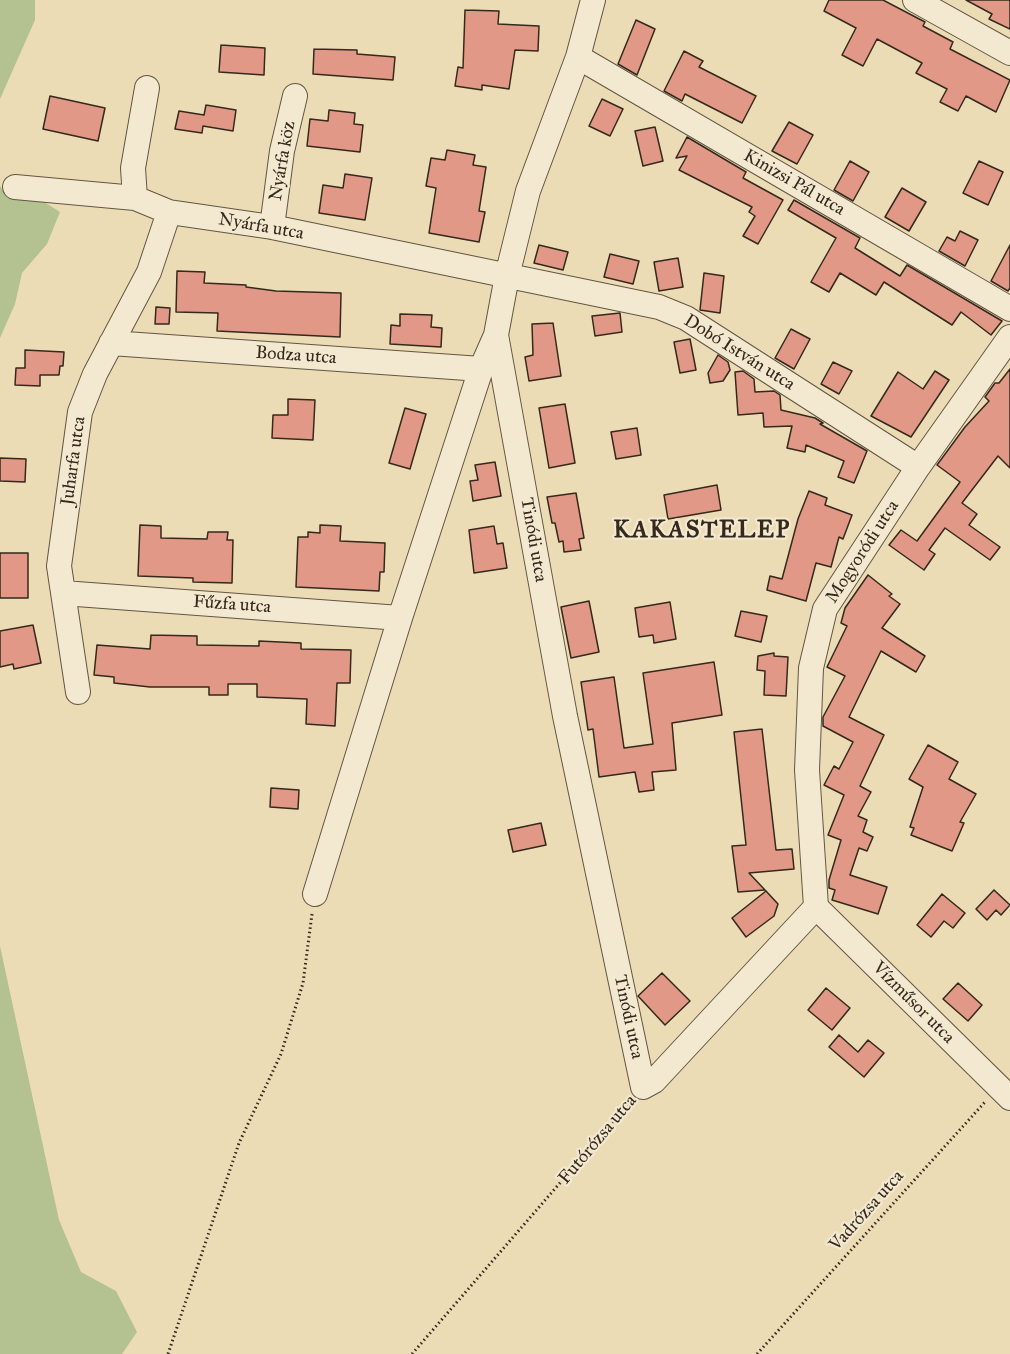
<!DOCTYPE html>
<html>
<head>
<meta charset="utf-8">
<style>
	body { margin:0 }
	canvas { display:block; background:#ecdcb6 }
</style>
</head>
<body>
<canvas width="1010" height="1354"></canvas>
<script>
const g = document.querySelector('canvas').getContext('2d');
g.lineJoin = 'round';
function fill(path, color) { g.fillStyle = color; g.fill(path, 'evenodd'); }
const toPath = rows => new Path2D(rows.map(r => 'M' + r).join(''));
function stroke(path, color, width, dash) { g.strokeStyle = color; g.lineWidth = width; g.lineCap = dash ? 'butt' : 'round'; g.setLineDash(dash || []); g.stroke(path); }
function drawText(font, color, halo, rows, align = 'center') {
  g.font = font + ' "IM FELL Great Primer",serif'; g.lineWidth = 4.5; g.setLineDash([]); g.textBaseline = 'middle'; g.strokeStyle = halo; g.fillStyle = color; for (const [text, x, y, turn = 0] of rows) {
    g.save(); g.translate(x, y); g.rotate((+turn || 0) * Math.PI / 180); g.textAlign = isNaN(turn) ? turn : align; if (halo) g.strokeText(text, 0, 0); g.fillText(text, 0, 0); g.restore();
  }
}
fill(toPath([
	[0,0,35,0,35,20,0,99],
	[0,186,8,197,33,195,60,212,47,244,22,273,15,304,0,338],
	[0,946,59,1220,81,1272,116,1291,137,1332,122,1354,0,1354]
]), '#b4c190');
const building = toPath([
	[829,0,883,0,925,22,923,26,953,42,950,49,1010,80,996,112,966,96,958,111,940,102,947,89,916,73,922,63,877,39,863,66,842,55,856,28,824,11,829,0],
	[966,0,1010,0,1010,29,989,19,992,14,966,0],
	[465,10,499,11,498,24,539,26,538,51,515,50,509,89,482,85,482,90,455,86,458,67,463,68,465,10],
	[636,20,655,29,637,75,618,64,636,20],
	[221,45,265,48,264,75,219,72,221,45],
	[314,49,357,50,357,54,395,57,393,80,313,74,314,49],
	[684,51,703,61,699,67,756,96,742,123,685,94,682,101,664,91,684,51],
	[50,96,105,108,98,141,43,129,50,96],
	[602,99,623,109,610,136,589,126,602,99],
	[206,105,236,110,233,131,203,126,202,133,175,129,179,111,204,115,206,105],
	[329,110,355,113,354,124,363,125,360,152,307,146,310,119,328,121,329,110],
	[789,122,813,135,797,164,772,151,789,122],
	[655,127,663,161,643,166,635,131,655,127],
	[687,137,746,172,743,178,783,200,758,244,743,236,755,216,749,212,752,207,679,170,687,156,676,158,687,137],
	[447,150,475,155,473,165,486,167,479,211,485,212,479,242,429,233,436,188,426,186,431,158,445,160,447,150],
	[850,161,869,172,853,201,834,190,850,161],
	[979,161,1003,172,988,205,963,193,979,161],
	[345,174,372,178,365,220,319,213,323,185,343,188,345,174],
	[902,188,926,202,909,231,885,217,902,188],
	[794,200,860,238,855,248,900,276,907,265,1002,321,991,335,961,312,952,325,884,282,876,295,840,273,829,292,811,282,836,238,788,210,794,200],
	[960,231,978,240,965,266,939,251,947,237,955,241,960,231],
	[539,245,568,252,563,270,534,263,539,245],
	[1010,245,1010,288,1008,291,991,281,1010,245],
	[610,254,639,261,633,284,604,277,610,254],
	[678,258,683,287,659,291,654,262,678,258],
	[177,271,205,272,204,283,246,285,246,287,276,291,341,293,340,337,217,331,218,313,176,312,177,271],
	[704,273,724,276,720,313,700,310,704,273],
	[156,307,170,308,169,324,155,324,156,307],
	[620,313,622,332,595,336,592,316,620,313],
	[400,314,432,315,431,327,442,328,441,347,390,344,391,325,400,326,400,314],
	[553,323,561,376,529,381,525,357,533,355,532,324,553,323],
	[791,329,810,339,794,369,775,358,791,329],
	[690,339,696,370,680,373,674,342,690,339],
	[25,350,64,352,63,366,60,366,59,375,40,375,40,386,15,385,16,368,25,368,25,350],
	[718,355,728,362,730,370,723,381,710,383,708,373,718,355],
	[833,362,852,371,839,394,821,384,833,362],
	[1010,369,1010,468,998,456,962,503,977,514,969,525,1000,547,990,560,945,528,929,550,935,554,924,570,889,545,901,530,917,541,960,482,937,465,965,427,989,401,985,397,995,383,999,383,1010,369],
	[743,371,754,379,755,392,774,391,780,395,781,410,815,418,823,423,820,424,867,451,854,483,838,477,844,461,806,445,805,452,787,448,792,426,764,427,763,413,738,415,735,372,743,371],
	[935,371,949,380,911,437,871,416,898,372,923,389,935,371],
	[288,399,315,400,313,440,272,438,273,415,288,415,288,399],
	[565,404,575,463,549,468,539,408,565,404],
	[405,408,426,414,410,469,389,463,405,408],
	[637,428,641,455,616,459,611,432,637,428],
	[0,458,26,459,25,482,0,481,0,458],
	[495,462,501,496,473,501,470,481,478,480,475,465,495,462],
	[717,485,721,510,668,519,664,495,717,485],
	[809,491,827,498,825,505,852,515,843,539,839,537,831,567,816,563,806,601,767,590,770,576,782,579,798,519,809,491],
	[576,493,584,538,579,539,581,550,564,552,563,541,559,542,555,523,552,523,547,497,576,493],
	[140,525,161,526,161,538,207,539,208,532,228,532,227,540,233,540,232,583,193,582,193,578,138,576,140,525],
	[320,525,341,526,340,541,385,543,384,572,380,572,379,591,296,587,298,537,308,537,308,532,320,533,320,525],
	[494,526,497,544,503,543,507,568,474,573,469,530,494,526],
	[0,553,28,553,28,598,0,598,0,553],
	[868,575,892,594,889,596,900,604,882,628,925,656,916,672,881,651,849,717,884,735,860,786,871,792,858,816,867,820,863,832,873,837,867,851,859,848,850,875,887,887,878,914,832,900,835,890,829,888,829,880,841,840,828,835,844,795,824,785,834,766,839,769,853,742,823,726,823,717,845,676,827,667,847,626,841,623,845,608,868,575],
	[589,601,599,652,571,658,561,607,589,601],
	[670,602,676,639,654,643,653,635,639,637,635,608,670,602],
	[741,611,767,616,761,642,735,636,741,611],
	[33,625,41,663,14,669,13,664,0,667,0,631,33,625],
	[151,635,197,636,197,645,259,646,259,641,301,643,301,649,351,650,350,683,337,683,335,726,306,724,307,699,257,697,257,684,228,684,228,695,209,695,209,687,150,687,114,683,114,677,94,675,97,645,150,649,151,635],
	[774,653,774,656,788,657,786,696,764,695,765,671,757,670,758,656,774,653],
	[714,662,722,715,672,723,676,770,652,772,654,790,639,792,635,772,599,777,593,729,588,730,581,682,614,677,624,748,653,744,643,673,714,662],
	[762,729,776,850,792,849,794,869,749,873,765,890,738,892,732,846,746,845,734,732,762,729],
	[928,745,958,762,949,779,976,794,960,822,964,823,952,851,911,835,914,828,910,827,923,787,909,779,928,745],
	[271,788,299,790,298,809,270,807,271,788],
	[541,823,546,845,513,852,508,830,541,823],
	[994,890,1010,905,1001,915,996,910,987,920,976,909,994,890],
	[766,891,778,904,774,916,746,937,732,918,766,891],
	[942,894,965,913,953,928,944,921,931,937,917,925,942,894],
	[662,973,690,1001,665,1025,638,996,662,973],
	[958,983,982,1005,968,1021,943,999,958,983],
	[826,988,850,1008,832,1030,808,1010,826,988],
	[839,1035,858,1052,868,1040,884,1053,864,1077,829,1047,839,1035]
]);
fill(building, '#e19886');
stroke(building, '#34291c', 1.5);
const minor = toPath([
	[593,0,578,57,528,191,507,276,496,335,565,716,643,1087,654,1081,816,907],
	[915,0,1010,53],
	[578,57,1010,309],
	[15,187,135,198,169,212,272,227,659,307,686,318,918,467],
	[135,198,133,168,147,88],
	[272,227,282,151,295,96],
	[111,343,481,369],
	[63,593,400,618],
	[78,692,59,566,80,412,95,374,149,272,169,212],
	[315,894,400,618,481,369,496,335],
	[816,907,807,770,811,668,825,609,918,467,1010,337],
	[816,907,1010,1098]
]);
stroke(minor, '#625642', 26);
stroke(toPath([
	[168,1354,239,1143,281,1054,303,983,312,914],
	[412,1354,630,1102],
	[757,1354,985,1102]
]), '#34291c', 3, [1.5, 3]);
stroke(minor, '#f3e8d0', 24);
drawText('18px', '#34291c', '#f3e8d0', [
	["Nyárfa köz",283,161,-80],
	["Kinizsi Pál utca",794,183,30],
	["Nyárfa utca",261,227,10],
	["Dobó István utca",739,353,32],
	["Bodza utca",296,356,4],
	["Juharfa utca",74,461,-82],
	["Tinódi utca",533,540,80],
	["Mogyoródi utca",863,552,-57],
	["Fűzfa utca",232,605,4],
	["Vízműsor utca",913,1003,45],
	["Tinódi utca",628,1017,78],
	["Futórózsa utca",598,1140,-50],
	["Vadrózsa utca",867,1211,-48]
]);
g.letterSpacing = '1.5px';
drawText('bold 24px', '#34291c', '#f3e8d0', [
	["KAKASTELEP",702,531]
]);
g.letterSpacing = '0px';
</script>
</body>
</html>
